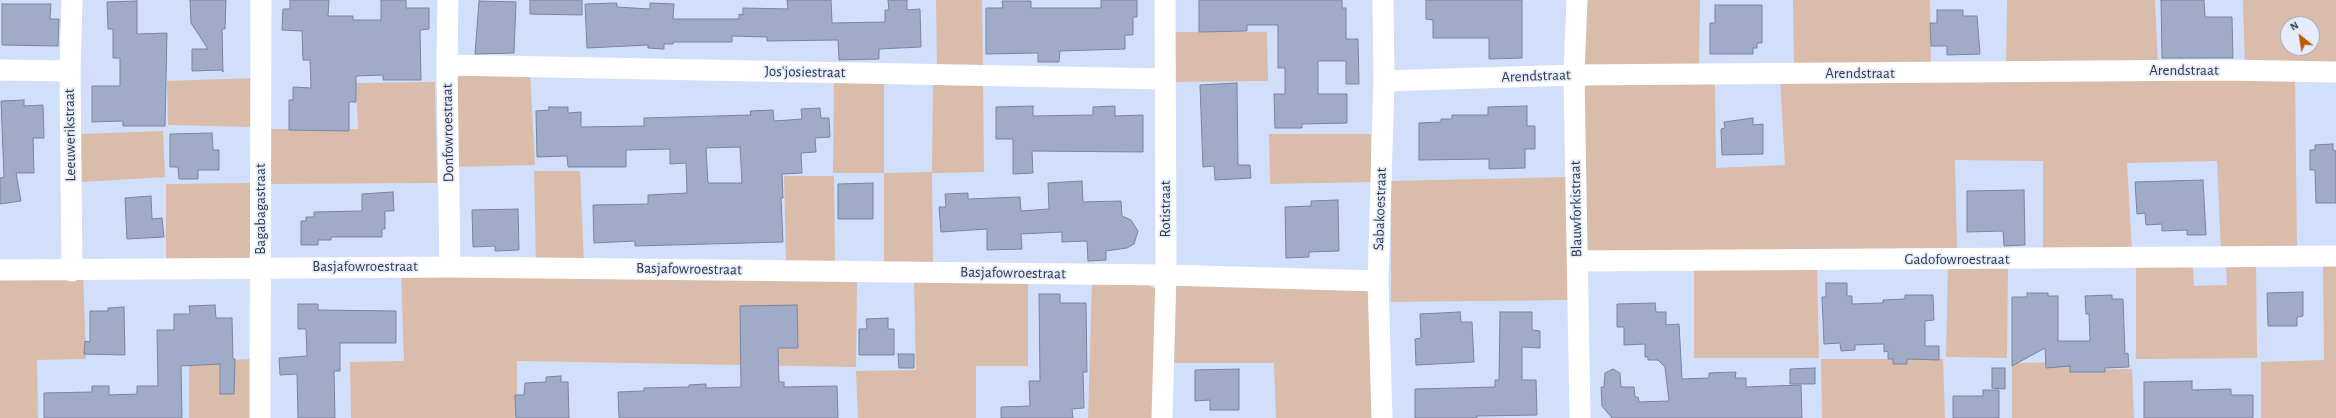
<!DOCTYPE html>
<html>
<head>
<meta charset="utf-8">
<style>
	body { margin:0 }
	#map { position:relative; width:2336px; height:418px; overflow:hidden; background:#d2dffb; font-family:"Alegreya Sans",sans-serif }
	canvas { display:block }
	.north { position:absolute; left:2280px; top:16px; width:40px; height:40px; box-sizing:border-box; background:#e4ecfd; border:1px solid #9da4b3; border-radius:50%; rotate:330deg; font-size:11px; font-weight:700; line-height:16px; text-align:center; color:#333843 }
	.north::after { content:''; display:block; margin:auto; width:14px; height:18px; background:#b85b03; clip-path:polygon(50% 0,100% 100%,50% 72%,0 100%) }
</style>
</head>
<body>
<div id="map">
<canvas width="2336" height="418"></canvas>
<div class="north">N</div>
</div>
<script>
const g = document.querySelector('canvas').getContext('2d');
g.lineJoin = 'round';
function fill(path, color) { g.fillStyle = color; g.fill(path, 'evenodd'); }
const toPath = rows => new Path2D(rows.map(r => 'M' + r).join(''));
function stroke(path, color, width, dash) { g.strokeStyle = color; g.lineWidth = width; g.lineCap = dash ? 'butt' : 'round'; g.setLineDash(dash || []); g.stroke(path); }
function drawText(font, color, halo, rows, align = 'center') {
  g.font = font + ' "Alegreya Sans",sans-serif'; g.lineWidth = 3.5; g.setLineDash([]); g.textBaseline = 'middle'; g.strokeStyle = halo; g.fillStyle = color; for (const [text, x, y, turn = 0] of rows) {
    g.save(); g.translate(x, y); g.rotate((+turn || 0) * Math.PI / 180); g.textAlign = isNaN(turn) ? turn : align; if (halo) g.strokeText(text, 0, 0); g.fillText(text, 0, 0); g.restore();
  }
}
fill(toPath([
	[936,0,982,0,983,69,937,69],
	[1582,0,1700,0,1699,69,1587,67,1581,60],
	[1793,0,1930,0,1931,68,1794,67],
	[2007,0,2155,0,2158,66,2006,68],
	[2243,0,2336,0,2336,66,2245,66],
	[2288,24,2312,24,2312,48,2288,48],
	[1168,32,1267,32,1268,81,1168,82],
	[530,71,535,165,453,167,453,89,458,77,465,73],
	[2295,75,2297,251,2221,252,2217,161,2127,163,2132,251,2043,250,2043,161,1955,160,1957,251,1593,253,1586,248,1584,88,1590,83,1715,79,1716,168,1785,165,1780,80],
	[254,78,253,127,168,125,167,81],
	[834,81,884,81,884,173,932,172,933,81,983,81,984,172,932,173,933,267,884,266,884,173,833,173],
	[435,82,437,183,269,184,269,129,358,129,356,83],
	[163,131,165,177,82,182,80,134],
	[1269,134,1371,134,1371,182,1270,184],
	[534,171,580,171,584,264,536,263],
	[784,176,834,176,835,265,786,263],
	[1569,177,1569,300,1391,302,1391,181],
	[251,183,251,251,249,259,166,266,166,184],
	[1694,264,1817,266,1819,358,1694,358],
	[2256,264,2257,358,2136,359,2136,266,2193,265,2194,286,2227,285,2226,265],
	[2323,264,2336,264,2336,418,2261,418,2261,362,2324,360],
	[1948,265,2008,265,2007,358,1946,357],
	[0,271,83,271,86,359,37,360,38,418,0,418],
	[401,272,857,278,856,367,517,361,517,418,351,418,350,362,404,361],
	[914,280,1028,280,1028,366,976,366,976,418,858,418,856,371,916,370],
	[1092,281,1149,285,1156,290,1156,418,1088,418],
	[1182,282,1370,291,1374,418,1276,418,1274,363,1171,363,1175,287],
	[252,359,253,418,189,418,189,362],
	[1821,359,1943,359,1945,418,1822,418],
	[2072,362,2073,370,2132,369,2134,418,2012,418,2012,363]
]), '#dabcaa');
const building = toPath([
	[190,0,226,0,225,29,222,29,223,72,222,70,192,71,192,49,208,49,191,23,190,0],
	[290,0,329,0,328,16,353,16,353,20,381,20,381,0,406,0,406,8,429,8,429,29,420,30,421,80,383,80,383,75,356,76,356,102,349,102,349,131,289,130,289,100,293,100,293,87,311,88,310,60,303,60,302,31,282,30,283,9,290,9,290,0],
	[530,0,582,0,582,15,530,14,530,0],
	[787,0,831,0,832,23,885,22,885,10,889,10,888,0,907,0,907,10,920,9,921,47,879,49,879,59,839,60,838,40,767,41,767,37,732,36,732,42,673,42,673,44,664,44,664,49,648,48,648,45,587,48,585,4,617,3,617,7,650,9,650,3,674,4,673,19,739,19,739,14,743,15,743,8,788,9,787,0],
	[1101,0,1137,0,1137,17,1133,17,1133,35,1125,35,1125,49,1060,51,1059,62,1038,62,1038,53,986,54,986,8,1003,8,1002,1,1031,1,1031,8,1101,8,1101,0],
	[1199,0,1342,0,1342,8,1346,8,1346,39,1358,39,1359,84,1346,84,1346,61,1318,61,1318,94,1347,94,1347,123,1302,124,1302,128,1275,128,1274,94,1285,94,1285,68,1278,68,1278,25,1247,25,1247,31,1199,32,1199,0],
	[1426,0,1522,0,1522,58,1489,59,1489,38,1433,38,1433,20,1426,19,1426,0],
	[2161,0,2204,0,2205,17,2232,17,2233,58,2162,58,2161,0],
	[137,1,137,34,167,33,165,126,123,126,123,121,92,122,92,86,120,86,120,58,113,58,113,29,108,29,107,2,137,1],
	[479,1,516,2,514,53,475,54,479,1],
	[2,4,51,4,50,19,59,19,58,46,2,45,2,4],
	[1715,5,1762,5,1762,43,1757,43,1757,48,1753,48,1753,54,1710,54,1710,23,1715,23,1715,5],
	[1937,10,1963,10,1963,16,1977,16,1980,54,1947,55,1947,46,1931,46,1930,23,1937,23,1937,10],
	[1237,83,1238,165,1250,165,1251,178,1215,180,1214,166,1203,167,1200,85,1237,83],
	[24,100,24,106,43,105,44,138,33,138,34,173,16,173,21,201,0,204,0,178,4,177,1,101,24,100],
	[1033,106,1033,116,1093,115,1093,107,1115,106,1115,116,1143,115,1143,152,1032,151,1033,173,1013,174,1013,139,996,139,996,107,1033,106],
	[1527,106,1527,126,1535,126,1535,149,1525,149,1525,168,1489,169,1489,159,1419,160,1419,123,1441,122,1441,119,1452,119,1452,115,1488,115,1488,107,1527,106],
	[549,107,568,107,568,113,581,112,581,127,644,126,644,118,751,115,750,111,773,110,774,121,802,119,801,109,820,108,821,118,829,118,830,137,815,138,816,152,801,153,802,173,782,174,783,198,781,198,783,242,635,246,635,241,594,243,593,205,648,204,648,195,687,193,686,163,670,164,670,149,626,150,626,167,568,167,567,156,537,157,536,111,549,110,549,107],
	[740,147,742,183,708,183,706,148,740,147],
	[1753,118,1753,125,1763,124,1763,154,1722,155,1721,129,1725,128,1724,122,1753,118],
	[212,133,213,150,219,150,219,170,198,170,198,179,179,179,178,167,170,167,170,134,212,133],
	[2333,144,2333,150,2336,151,2336,203,2316,203,2315,170,2310,170,2310,150,2315,150,2315,145,2333,144],
	[2203,180,2206,235,2187,235,2187,230,2162,231,2162,224,2146,225,2145,213,2137,214,2135,182,2203,180],
	[1082,181,1083,202,1121,201,1122,216,1131,220,1138,231,1134,244,1127,248,1106,251,1106,260,1088,261,1087,241,1062,242,1062,232,1021,234,1022,249,987,250,987,229,941,232,939,207,946,207,945,194,968,193,968,199,1020,197,1021,211,1049,209,1048,183,1082,181],
	[873,183,873,219,838,219,838,184,873,183],
	[2024,190,2025,245,2004,246,2003,231,1967,232,1967,191,2024,190],
	[393,192,394,211,385,211,385,229,382,229,382,237,331,237,331,240,318,240,318,245,301,245,301,221,306,221,306,217,314,217,314,212,362,211,362,194,393,192],
	[151,196,152,219,162,218,164,237,127,239,125,198,151,196],
	[1338,200,1339,251,1309,252,1309,257,1286,258,1285,207,1311,206,1311,201,1338,200],
	[518,209,519,250,495,251,495,246,473,247,472,210,518,209],
	[1826,283,1847,283,1847,296,1852,296,1852,304,1883,303,1883,300,1905,299,1905,295,1933,295,1934,320,1925,321,1925,346,1939,346,1939,360,1907,359,1907,364,1893,364,1893,359,1888,359,1888,351,1884,352,1884,344,1855,345,1855,350,1841,351,1840,343,1824,344,1822,297,1826,297,1826,283],
	[2303,292,2303,316,2297,317,2297,326,2268,326,2267,293,2303,292],
	[2027,293,2048,293,2048,296,2058,296,2058,341,2090,341,2089,314,2086,314,2085,296,2112,295,2112,299,2123,299,2125,354,2128,353,2129,367,2105,368,2105,372,2070,372,2070,366,2046,368,2045,348,2012,366,2012,297,2027,297,2027,293],
	[1039,294,1060,294,1060,303,1086,303,1087,372,1083,372,1084,408,1072,409,1073,418,1001,418,1001,407,1030,406,1029,381,1040,381,1039,294],
	[1655,303,1656,312,1666,312,1666,325,1679,324,1682,379,1709,378,1709,373,1736,372,1735,378,1746,378,1746,387,1801,385,1802,418,1612,418,1602,406,1601,387,1604,387,1605,373,1613,369,1620,373,1621,387,1634,387,1635,397,1638,397,1639,402,1669,401,1665,367,1658,360,1648,360,1648,357,1645,357,1645,344,1624,345,1624,327,1617,327,1617,304,1655,303],
	[298,304,318,304,318,310,396,311,396,343,340,343,340,371,334,371,335,418,298,418,297,374,280,375,279,358,307,356,306,329,298,329,298,304],
	[215,305,216,318,232,318,233,359,235,359,234,394,220,394,220,364,181,366,182,418,44,418,44,393,92,392,92,386,109,386,109,395,137,394,137,386,158,386,157,330,174,330,174,314,190,314,189,306,215,305],
	[797,305,798,348,778,348,779,382,784,382,784,387,837,386,838,418,619,418,618,392,644,391,644,388,689,387,689,385,706,384,706,388,741,387,740,306,797,305],
	[124,307,125,355,84,354,85,341,90,342,90,311,108,311,108,308,124,307],
	[1460,312,1461,322,1472,322,1474,362,1416,365,1415,339,1421,338,1420,314,1460,312],
	[1500,312,1532,312,1532,330,1540,331,1540,348,1522,347,1522,380,1536,380,1537,415,1477,416,1477,418,1415,418,1415,389,1495,387,1495,380,1499,380,1500,312],
	[888,318,888,329,894,329,894,355,859,355,859,329,867,329,866,319,888,318],
	[898,354,914,354,914,368,899,368,898,354],
	[1815,368,1815,384,1790,384,1790,369,1815,368],
	[1992,368,2005,368,2005,389,1992,388,1992,368],
	[1239,369,1239,410,1210,410,1210,400,1195,401,1195,370,1239,369],
	[561,376,561,382,568,382,569,418,516,418,515,395,524,395,525,383,546,382,546,377,561,376],
	[2192,381,2192,390,2231,389,2231,395,2253,395,2253,418,2144,418,2144,382,2192,381],
	[1983,390,1999,390,1999,418,1953,418,1953,396,1983,396,1983,390]
]);
fill(building, '#a0acc7');
stroke(building, '#79859f', 1);
stroke(toPath([
	[448,0,447,65,450,267],
	[1577,0,1574,75,1580,418],
	[447,65,1164,79],
	[0,70,70,71],
	[1384,81,1574,75,2223,70,2336,72],
	[1577,261,2336,256],
	[0,270,450,267,1166,275,1378,281],
	[72,271,70,71,72,0],
	[260,418,261,0],
	[1162,418,1166,275,1165,0],
	[1382,418,1378,281,1384,81,1383,0]
]), '#fff', 21);
drawText('15px', '#333843', '#e4ecfd', [
	["Arendstraat",2184,70],
	["Jos'josiestraat",805,72,1],
	["Arendstraat",1860,73],
	["Arendstraat",1536,76,-2],
	["Donfowroestraat",448,133,-91],
	["Leeuwerikstraat",70,135,-91],
	["Bagabagastraat",260,209,-90],
	["Rotistraat",1165,209,-90],
	["Sabakoestraat",1380,209,-88],
	["Blauwforkistraat",1576,209,-91],
	["Gadofowroestraat",1957,259],
	["Basjafowroestraat",365,266],
	["Basjafowroestraat",689,269,1],
	["Basjafowroestraat",1013,273,1]
]);
</script>
</body>
</html>
